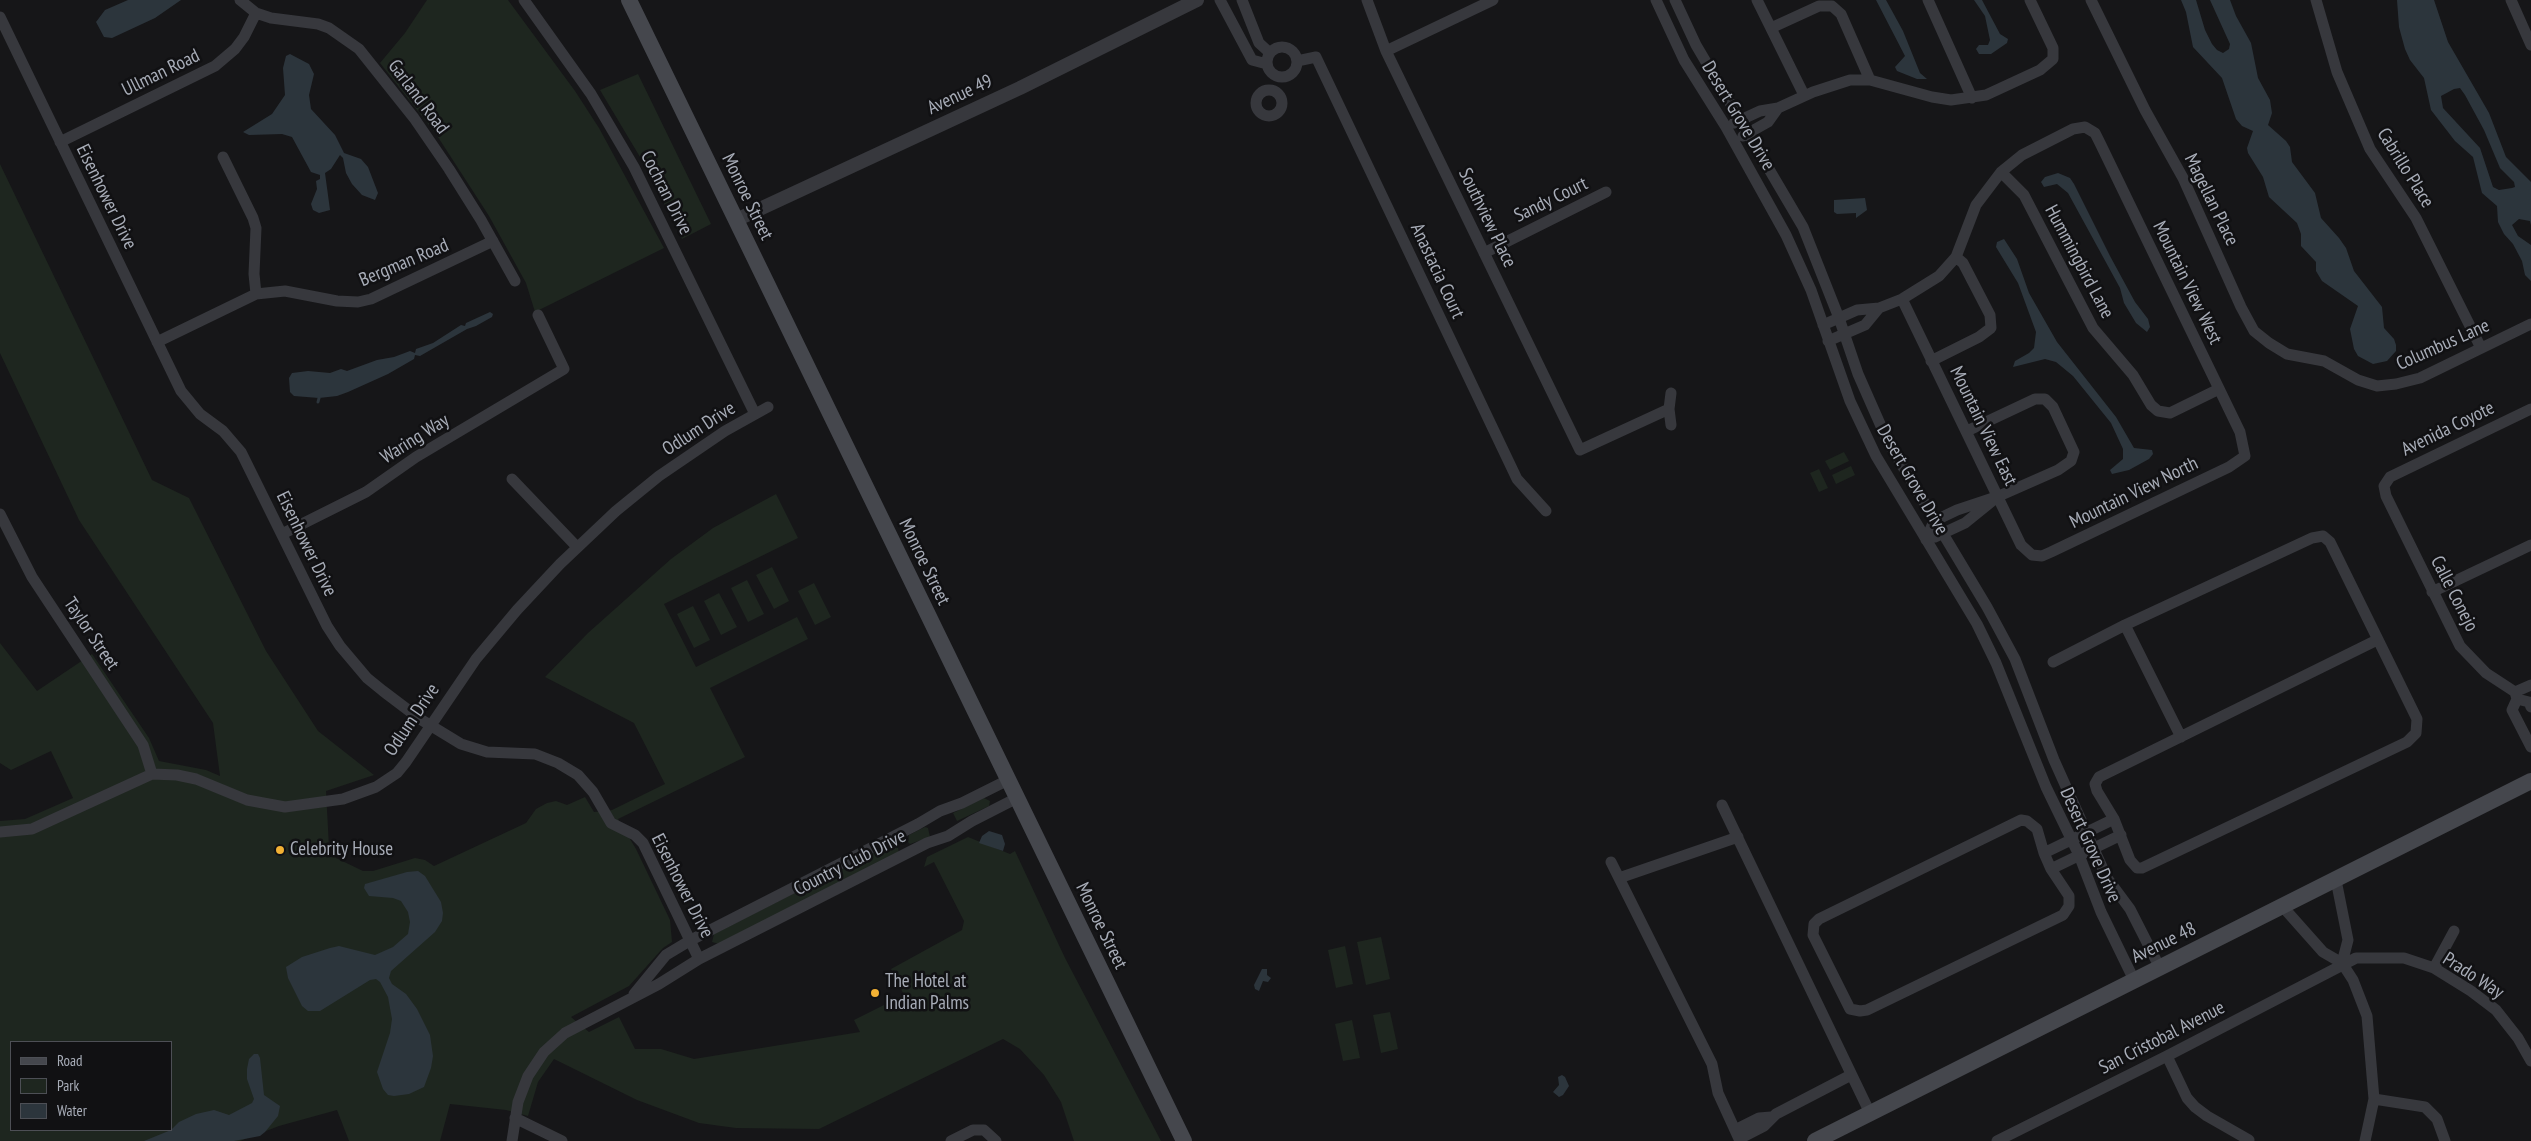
<!DOCTYPE html>
<html>
<head>
<meta charset="utf-8">
<style>
	body { margin:0 }
	#map { position:relative; width:2531px; height:1141px; overflow:hidden; background:#161618; font-family:"PT Sans Narrow",sans-serif }
	canvas { display:block }
	.legend { position:absolute; left:10px; top:1041px; width:162px; height:90px; box-sizing:border-box; background:#111113; border:1px solid #4d4f55; margin:0; padding:6px 9px; list-style:none; font-size:15px; color:#a8adb8 }
	.legend li { display:flex; align-items:center; gap:10px; height:25px }
	.legend b { width:25px; border:1px solid #4d4f55 }
</style>
</head>
<body>
<div id="map">
<canvas width="2531" height="1141"></canvas>
<ul class="legend">
<li><b style="height:6px;background:#45474d"></b>Road</li>
<li><b style="height:14px;background:#1e261f"></b>Park</li>
<li><b style="height:14px;background:#2c353c"></b>Water</li>
</ul>
</div>
<script>
const g = document.querySelector('canvas').getContext('2d');
g.lineJoin = 'round';
function fill(path, color) { g.fillStyle = color; g.fill(path, 'evenodd'); }
const toPath = rows => new Path2D(rows.map(r => 'M' + r).join(''));
function stroke(path, color, width, dash) { g.strokeStyle = color; g.lineWidth = width; g.lineCap = dash ? 'butt' : 'round'; g.setLineDash(dash || []); g.stroke(path); }
function drawText(font, color, halo, rows, align = 'center') {
  g.font = font + ' "PT Sans Narrow",sans-serif'; g.lineWidth = 5; g.setLineDash([]); g.textBaseline = 'middle'; g.strokeStyle = halo; g.fillStyle = color; for (const [text, x, y, turn = 0] of rows) {
    g.save(); g.translate(x, y); g.rotate((+turn || 0) * Math.PI / 180); g.textAlign = isNaN(turn) ? turn : align; if (halo) g.strokeText(text, 0, 0); g.fillText(text, 0, 0); g.restore();
  }
}
fill(toPath([
	[427,0,508,0,575,91,599,128,664,248,535,312,526,283,489,216,436,134,380,63,405,33],
	[638,74,711,224,682,239,643,162,600,90],
	[0,164,152,480,189,498,266,651,318,731,374,775,326,791,329,847,336,858,363,871,373,871,415,858,425,860,434,866,526,823,536,809,547,803,556,801,567,805,585,797,594,812,612,810,665,784,634,723,545,677,588,633,671,559,713,528,776,494,798,538,664,604,696,667,797,617,808,639,710,688,745,757,618,819,636,849,670,920,672,942,663,948,629,986,571,1017,589,1032,619,1017,635,1049,661,1049,694,1059,860,1032,854,1020,904,995,891,969,962,930,964,921,934,862,924,867,927,857,968,837,1010,854,1015,851,1065,958,1161,1141,1074,1141,1061,1102,1044,1075,1020,1049,1003,1039,819,1129,736,1128,699,1123,637,1100,554,1059,538,1082,528,1116,506,1110,450,1104,440,1141,349,1141,337,1110,279,1126,240,1141,0,1141,0,821,25,819,73,798,51,751,11,770,0,763,0,643,37,691,92,654,149,738,159,761,206,770,220,776,213,723,79,520,0,353],
	[11,1042,171,1042,171,1130,11,1130],
	[1844,452,1849,461,1830,470,1825,461],
	[1851,466,1855,475,1836,484,1832,475],
	[1819,469,1828,488,1819,492,1810,473],
	[772,567,789,601,774,609,756,575],
	[747,580,764,614,748,622,731,588],
	[814,583,831,617,815,625,798,591],
	[719,593,737,627,721,635,704,601],
	[693,606,710,640,694,648,677,614],
	[984,798,990,801,989,806,957,821,953,813],
	[925,827,928,828,930,837,910,844,908,842,909,835],
	[893,843,897,843,899,853,719,944,712,942,714,934],
	[1381,937,1390,979,1366,985,1357,942],
	[1345,946,1353,984,1336,988,1328,950],
	[1390,1012,1398,1049,1381,1053,1373,1015],
	[1352,1020,1360,1058,1343,1061,1335,1024]
]), '#1e261f');
fill(toPath([
	[128,0,181,0,155,18,112,38,104,37,96,22,105,10],
	[1876,0,1886,0,1903,31,1920,73,1927,79,1917,79,1897,71,1895,67,1905,56],
	[1974,0,1982,0,2000,34,2008,39,2007,43,1991,54,1979,54,1976,49,1979,45,1988,45,1990,40,1985,16],
	[2181,0,2196,0,2205,30,2212,44,2217,50,2223,53,2229,49,2230,44,2210,0,2230,0,2236,16,2251,43,2258,78,2270,100,2272,113,2268,125,2286,141,2290,147,2292,162,2315,193,2321,218,2339,238,2346,248,2354,271,2382,307,2384,328,2394,339,2396,345,2396,351,2387,361,2373,364,2358,356,2354,349,2350,329,2358,306,2322,281,2316,271,2316,262,2301,246,2301,234,2297,223,2269,197,2263,177,2248,153,2247,148,2253,131,2242,126,2236,119,2222,78,2193,47,2186,12],
	[2397,0,2434,0,2448,42,2489,113,2506,157,2531,182,2531,225,2530,221,2519,219,2512,225,2518,236,2531,245,2531,281,2525,275,2522,261,2513,244,2504,234,2498,222,2497,206,2482,193,2473,157,2455,141,2431,110,2424,78,2410,60,2405,49,2399,27],
	[2454,89,2460,88,2465,95,2484,130,2500,168,2514,182,2515,187,2512,188,2499,190,2493,187,2480,148,2443,108,2441,96],
	[290,54,309,64,314,74,309,95,311,109,335,135,344,153,361,159,368,167,378,193,375,200,362,195,352,184,346,173,343,158,340,155,331,169,325,173,330,210,319,213,313,210,311,204,317,189,316,181,320,179,320,175,311,172,292,137,282,134,249,135,243,132,272,114,285,95,283,68,286,56],
	[2058,173,2070,178,2074,184,2110,256,2135,302,2148,319,2150,327,2147,332,2136,323,2124,303,2120,288,2068,193,2057,184,2044,187,2041,182,2045,177],
	[1865,198,1867,210,1856,218,1856,213,1837,214,1834,212,1834,200],
	[2004,239,2017,259,2029,293,2057,342,2116,417,2134,448,2152,450,2153,454,2149,459,2129,470,2112,474,2110,470,2123,459,2123,449,2111,423,2073,376,2056,362,2045,359,2013,367,2015,361,2029,353,2034,348,2036,332,2018,283,1996,247,1997,242],
	[490,312,493,314,492,317,476,326,467,329,420,356,415,355,414,359,388,374,348,392,337,396,319,398,294,396,290,392,289,378,292,373,308,371,330,373,341,369,347,371,377,360,394,357,410,351,415,353,416,349,433,343,461,325,465,326,466,323],
	[989,831,1002,835,1005,844,1003,851,979,843,982,836],
	[418,871,425,876,441,902,443,913,442,921,435,932,391,971,389,978,392,984,406,994,417,1009,430,1035,433,1056,431,1068,424,1087,409,1094,394,1096,388,1095,383,1089,377,1072,390,1033,392,1019,388,997,380,982,376,979,370,980,320,1011,308,1011,302,1006,288,978,286,967,302,957,330,948,339,946,375,955,393,947,408,934,410,922,408,912,401,901,393,898,369,896,364,888,365,884,407,872],
	[1262,969,1267,969,1267,975,1271,978,1268,982,1263,981,1259,991,1255,989,1254,985],
	[254,1054,258,1054,260,1058,264,1095,280,1106,278,1116,265,1132,260,1136,234,1141,144,1141,171,1130,179,1122,196,1114,214,1110,229,1115,252,1103,254,1099,247,1079,247,1069,249,1059],
	[1562,1075,1565,1077,1569,1086,1563,1095,1559,1097,1553,1092,1559,1085,1558,1077]
]), '#2c353c');
stroke(toPath([
	[318,402,319,398]
]), '#2c353c', 3);
stroke(toPath([
	[240,0,256,13,271,18,318,24,329,28,359,49,414,118,449,169,481,220,515,281],
	[524,0,591,94,634,167,755,414],
	[1220,0,1252,60,1267,64],
	[1242,0,1259,43,1270,53],
	[1367,0,1386,51,1580,450,1669,409],
	[1656,0,1684,60,1726,127,1786,235,1811,290,1850,401,1876,456,1977,624,1996,663,2046,787,2079,855,2101,912,2134,980],
	[1675,0,1696,45,1803,227,1839,318,1858,374,1888,442,1987,607,2015,659,2054,760,2107,878,2130,909,2160,968],
	[1757,0,1804,95],
	[1928,0,1972,98],
	[2091,0,2145,110,2183,178,2241,307,2254,331,2269,343,2287,354,2324,361,2358,380,2377,386,2396,384,2420,378,2531,324],
	[2316,0,2337,72,2370,149,2416,218,2481,348],
	[2511,0,2531,45],
	[0,17,181,391,200,414,223,431,241,452,327,626,340,646,367,678,383,691,420,719,461,744,487,752,535,754,558,763,578,775,593,792,611,823,635,835,643,843,699,959],
	[1771,28,1819,6,1832,6,1841,14,1870,80],
	'1267 62a15 15 0 1 1 30 0a15 15 0 1 1-30 0Z',
	[1386,51,1493,0],
	[1297,61,1316,57,1517,479,1546,511],
	'1256 103a13 13 0 1 1 26 0a13 13 0 1 1-26 0Z',
	[1734,123,1760,111,1778,108,1813,92,1850,80,1870,80,1932,97,1951,100,1986,95,2040,70,2053,59,2053,48,2030,0],
	[1743,136,1768,122,1778,108],
	[60,142,215,66,235,49,244,37,256,13],
	[223,157,253,218,256,228,254,274,256,294],
	[2001,172,2024,195,2093,328,2133,375,2151,405,2158,411,2170,413,2219,389],
	[1484,253,1606,192],
	[1823,325,1857,310,1879,308,1902,299,1939,276,1956,257,1976,205,2001,172,2022,155,2073,129,2085,127,2095,133,2100,143,2240,432,2245,456,2229,467,2051,552,2042,556,2032,555,2021,545,1902,299],
	[1828,341,1865,325,1879,308],
	[157,342,256,294,285,291,337,301,358,302,371,299,493,241],
	[1931,361,1979,337,1991,328,1990,315,1963,263,1956,257],
	[1671,393,1669,409,1671,425],
	[2531,409,2390,477,2384,486,2386,496,2460,646,2486,673,2515,692,2517,699,2512,710,2531,747],
	[512,479,577,547],
	[0,514,32,577,143,745,152,774],
	[282,534,366,492,416,457,564,369,538,315],
	[1935,537,1965,523,1991,502],
	[1926,540,1934,521,1957,510,1999,496,2058,470,2071,461,2074,452,2053,407,2045,399,2035,399,1967,431],
	[2432,592,2531,545],
	[2125,625,2181,737],
	[2053,662,2125,625,2312,538,2323,536,2330,542,2417,719,2416,733,2407,742,2142,868,2137,868,2130,860,2114,819,2097,791,2095,784,2099,777,2377,640],
	[2515,692,2531,685],
	[2517,699,2529,702,2531,707],
	[1722,805,1870,1113],
	[2021,820,2027,821,2037,829,2044,853,2051,869,2069,896,2069,906,2063,915,1867,1010,1860,1011,1850,1009,1813,935,1814,924,1819,919,2021,820],
	[0,832,32,829,152,774,177,775,196,779,247,800,285,807,343,799,376,787,397,773,406,762,476,659,517,610,560,564,616,511,659,476,725,431,768,407],
	[2044,853,2114,819],
	[1611,862,1712,1064,1718,1093,1740,1141],
	[2051,869,2121,835],
	[1619,878,1738,837],
	[2336,880,2348,940,2342,963],
	[2283,907,2323,952,2342,963,2353,980,2367,1016,2374,1099,2365,1141],
	[2434,968,2454,931],
	[634,994,666,955,691,940,918,824,940,811,962,803,1008,780],
	[2167,1056,2187,1098,2195,1107,2207,1116,2249,1140],
	[2374,1099,2425,1107,2437,1119,2445,1141],
	[515,1118,562,1141],
	[1735,1130,1759,1118,1771,1117],
	[1739,1139,1764,1126,1776,1114,1851,1075],
	[512,1141,518,1102,528,1076,544,1052,565,1033,659,984,699,959,927,843,948,836,972,821,1017,798],
	[951,1141,973,1130,984,1130,996,1141],
	[1997,1141,2167,1056,2356,958,2404,958,2434,968,2471,991,2496,1010,2518,1038,2531,1061]
]), '#37383d', 11);
stroke(toPath([
	[736,220,1020,88,1197,0]
]), '#37383d', 14);
stroke(toPath([
	[629,0,1184,1141],
	[1815,1141,2531,781]
]), '#45474d', 16);
for (const [x, y, r, color] of [
	[280,850,5,"#f2b134"],
	[875,993,5,"#f2b134"]
]) { const dot = new Path2D(); dot.arc(x, y, r, 0, 2 * Math.PI); g.fillStyle = color; g.fill(dot); stroke(dot, '#111113', 2); }
drawText('19px', '#a8adb8', '#111113', [
	["Ullman Road",161,73,-26],
	["Avenue 49",960,95,-25],
	["Garland Road",418,97,53],
	["Desert Grove Drive",1738,116,59],
	["Cabrillo Place",2405,168,58],
	["Cochran Drive",666,193,63],
	["Eisenhower Drive",106,197,64],
	["Monroe Street",747,197,64],
	["Sandy Court",1551,200,-26],
	["Magellan Place",2211,200,64],
	["Southview Place",1487,218,64],
	["Hummingbird Lane",2079,262,62],
	["Bergman Road",404,263,-23],
	["Anastacia Court",1437,271,65],
	["Mountain View West",2187,283,64],
	["Columbus Lane",2443,345,-24],
	["Mountain View East",1983,426,64],
	["Odlum Drive",699,429,-33],
	["Avenida Coyote",2448,429,-26],
	["Waring Way",415,439,-32],
	["Desert Grove Drive",1912,480,60],
	["Mountain View North",2134,493,-26],
	["Eisenhower Drive",306,544,64],
	["Monroe Street",924,562,64],
	["Calle Conejo",2454,594,63],
	["Taylor Street",91,634,56],
	["Odlum Drive",412,720,-56],
	["Desert Grove Drive",2090,845,66],
	["Country Club Drive",850,863,-27],
	["Eisenhower Drive",682,886,63],
	["Monroe Street",1101,926,64],
	["Avenue 48",2164,943,-26],
	["Prado Way",2473,976,33],
	["San Cristobal Avenue",2162,1038,-27]
]);
drawText('19px', '#a8adb8', '#111113', [
	["Celebrity House",290,850],
	["The Hotel at",885,982],
	["Indian Palms",885,1004]
], 'left');
</script>
</body>
</html>
